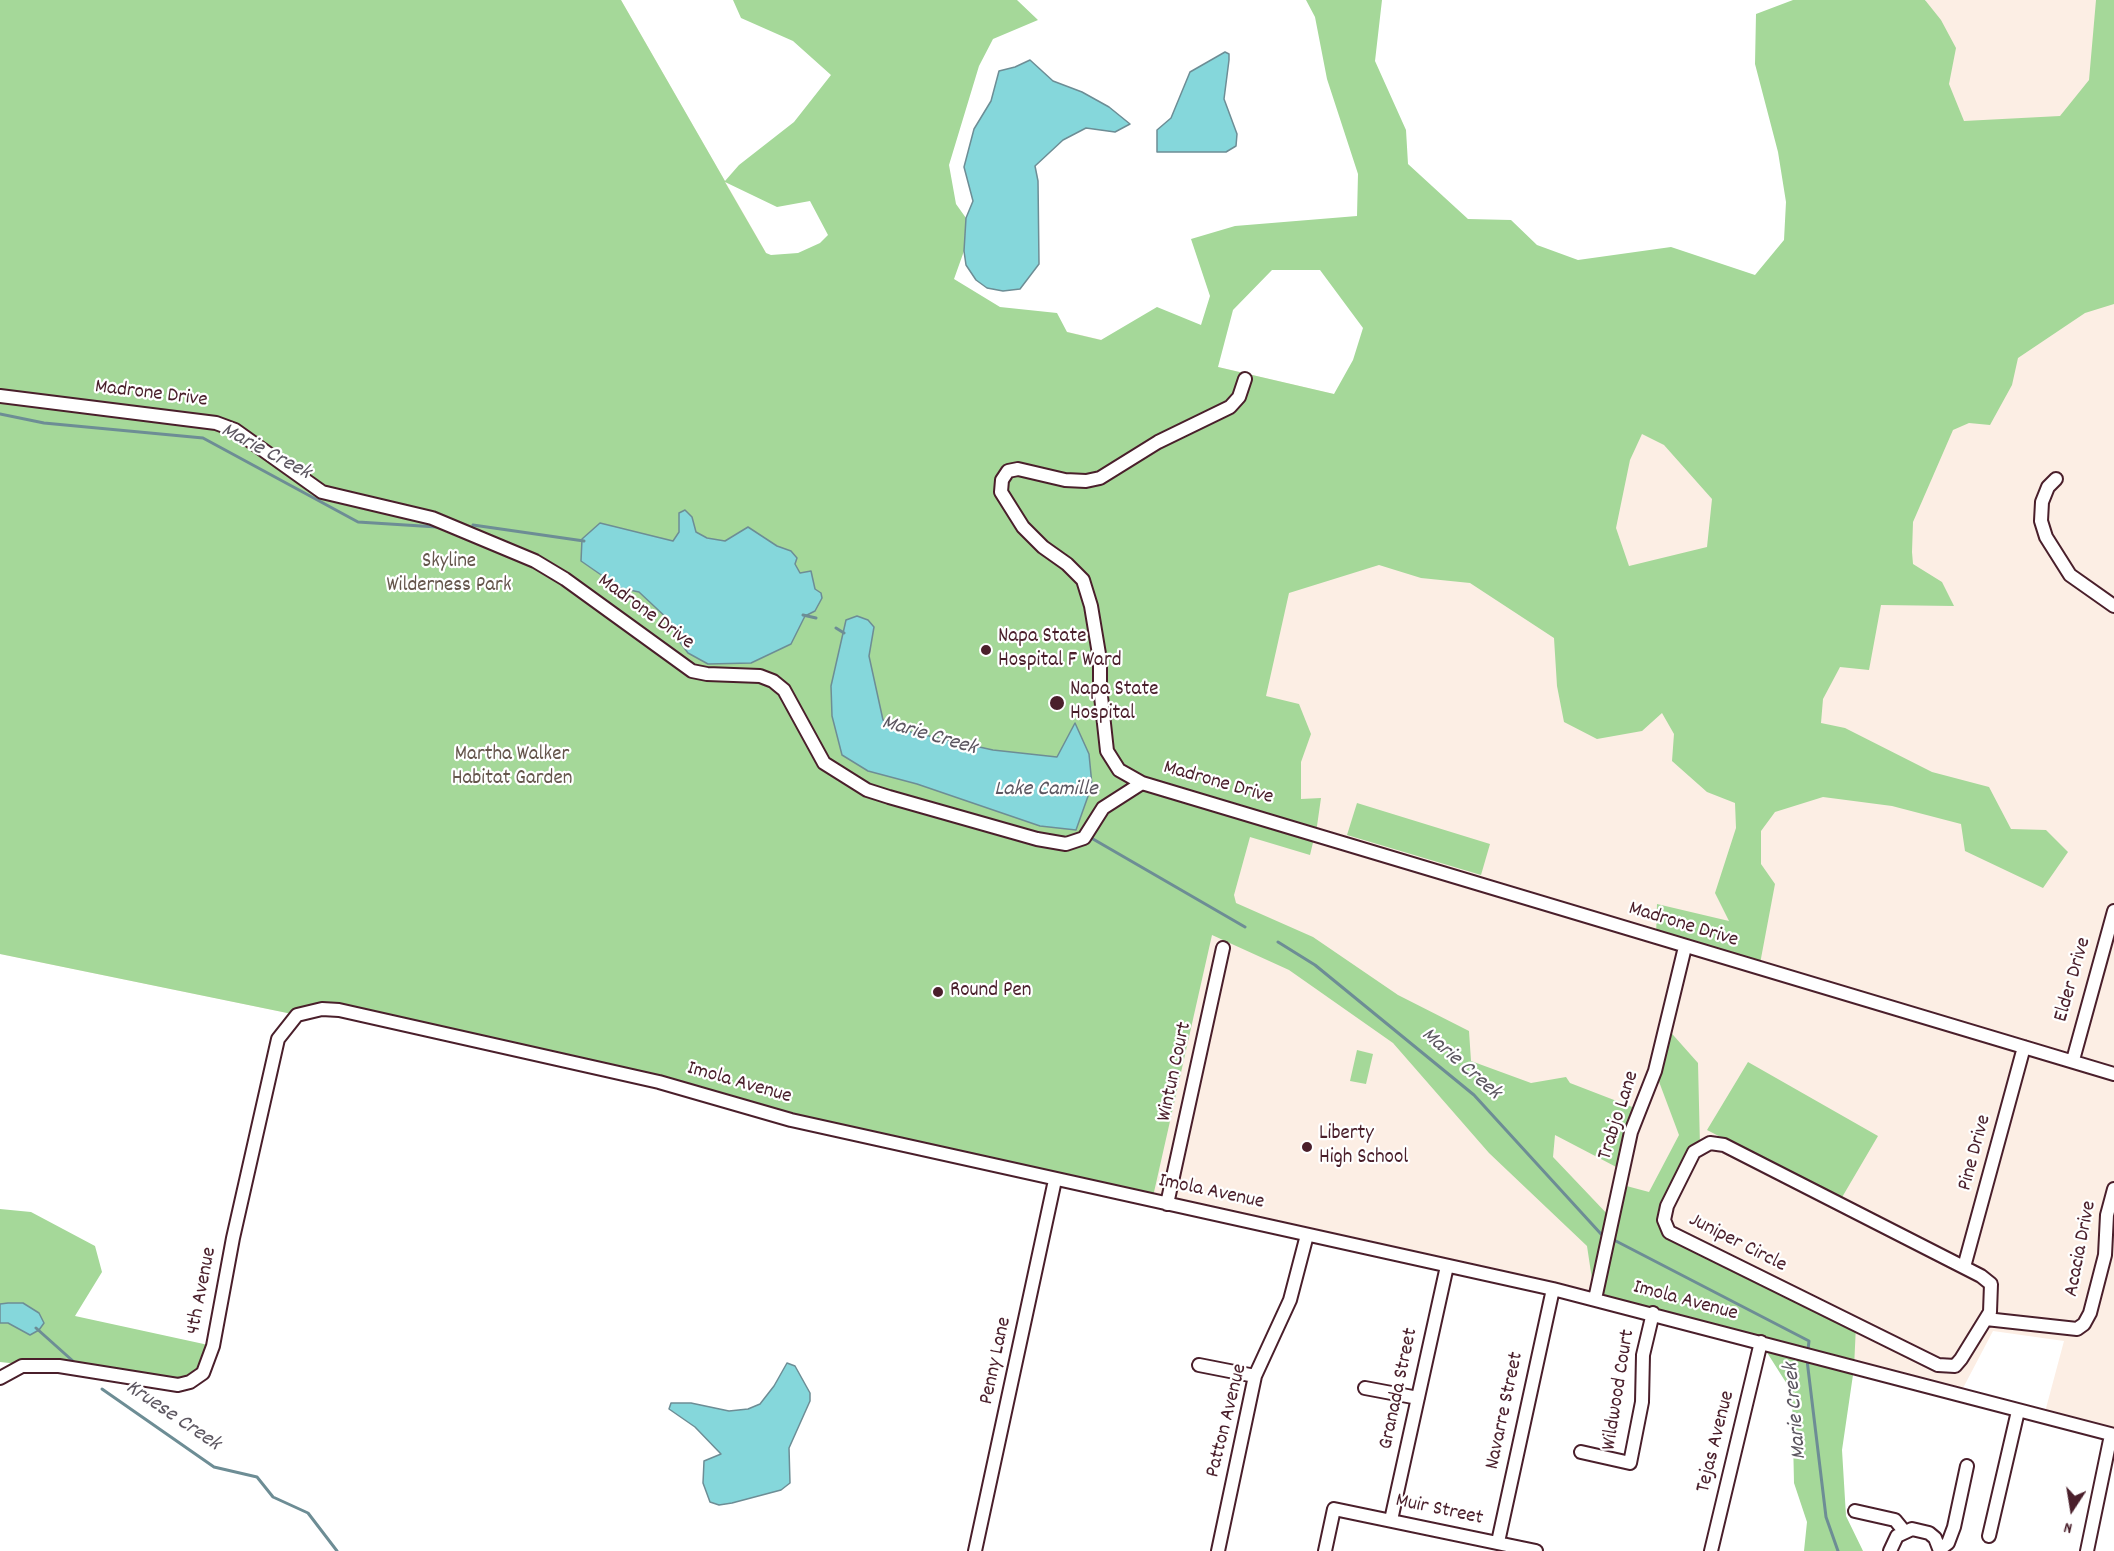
<!DOCTYPE html>
<html>
<head>
<meta charset="utf-8">
<style>
	body { margin:0 }
	#map { position:relative; width:2114px; height:1551px; overflow:hidden; background:#fff; font-family:Dekko,sans-serif }
	canvas { display:block }
	.north { position:absolute; left:2042px; top:1479px; width:60px; height:60px; -webkit-text-stroke:4px #fff; paint-order:stroke; rotate:192deg; font-size:16px; font-weight:700; line-height:24px; text-align:center; color:#4a1f2b }
	.north::after { content:''; display:block; margin:auto; width:21px; height:27px; background:#4a1f2b; clip-path:polygon(50% 0,100% 100%,50% 72%,0 100%) }
</style>
</head>
<body>
<div id="map">
<canvas width="2114" height="1551"></canvas>
<div class="north">N</div>
</div>
<script>
const g = document.querySelector('canvas').getContext('2d');
g.lineJoin = 'round';
function fill(path, color) { g.fillStyle = color; g.fill(path, 'evenodd'); }
const toPath = rows => new Path2D(rows.map(r => 'M' + r).join(''));
function stroke(path, color, width, dash) { g.strokeStyle = color; g.lineWidth = width; g.lineCap = dash ? 'butt' : 'round'; g.setLineDash(dash || []); g.stroke(path); }
function drawText(font, color, halo, rows, align = 'center') {
  g.font = font + ' Dekko,sans-serif'; g.lineWidth = 4.5; g.setLineDash([]); g.textBaseline = 'middle'; g.strokeStyle = halo; g.fillStyle = color; for (const [text, x, y, turn = 0] of rows) {
    g.save(); g.translate(x, y); g.rotate((+turn || 0) * Math.PI / 180); g.textAlign = isNaN(turn) ? turn : align; if (halo) g.strokeText(text, 0, 0); g.fillText(text, 0, 0); g.restore();
  }
}
fill(toPath([
	[0,0,621,0,772,263,1334,394,1617,410,1795,452,1926,0,2114,0,2114,1435,2045,1412,2064,1341,1993,1331,1962,1390,339,1010,297,1015,0,954]
]), '#fceee4');
fill(toPath([
	[0,0,621,0,725,181,739,165,794,122,831,75,793,41,741,18,733,0,1017,0,1038,20,993,39,979,66,949,165,956,204,966,218,964,251,954,279,1000,307,1057,313,1067,332,1101,340,1157,307,1201,325,1210,296,1191,239,1235,226,1357,216,1358,174,1327,79,1315,17,1306,0,1382,0,1375,61,1406,130,1408,164,1468,219,1511,220,1537,245,1578,260,1671,247,1755,275,1784,240,1786,202,1778,152,1755,64,1756,14,1793,0,1925,0,1941,20,1956,48,1949,84,1964,121,2060,116,2089,80,2096,0,2114,0,2114,304,2085,313,2018,358,2012,385,1990,425,1969,423,1953,430,1913,522,1912,552,1913,564,1942,582,1954,606,1881,605,1869,670,1840,667,1823,699,1821,723,1845,728,1932,772,1989,787,2011,829,2046,830,2068,852,2043,888,1965,851,1961,824,1892,806,1823,797,1775,812,1761,831,1761,864,1775,884,1759,969,1656,938,1657,904,1729,921,1715,893,1736,828,1735,803,1707,792,1672,761,1674,734,1662,713,1642,731,1597,739,1564,722,1557,686,1554,638,1470,583,1421,578,1379,565,1289,593,1266,696,1299,704,1311,734,1301,762,1301,799,1321,798,1317,826,1310,855,1250,837,1234,895,1236,903,1313,937,1398,995,1469,1031,1471,1061,1531,1083,1566,1077,1570,1083,1640,1110,1622,1170,1555,1135,1553,1157,1611,1218,1619,1184,1649,1192,1679,1135,1655,1071,1666,1027,1698,1063,1700,1147,1668,1206,1669,1232,1856,1325,1854,1368,1842,1450,1846,1516,1863,1551,1804,1551,1807,1522,1794,1483,1792,1392,1761,1343,1595,1299,1587,1246,1489,1153,1393,1043,1289,970,1212,935,1152,1201,339,1010,297,1015,0,954],
	[725,182,777,207,810,201,828,235,820,243,798,253,771,255,766,253],
	[1272,270,1320,270,1363,328,1353,360,1334,394,1218,367,1233,310],
	[1642,434,1664,445,1712,499,1707,547,1629,566,1616,528,1630,460],
	[1357,803,1490,844,1481,875,1347,835],
	[1357,1050,1373,1054,1366,1084,1350,1081],
	[1748,1062,1878,1136,1841,1199,1707,1130],
	[0,1209,31,1212,95,1246,102,1272,75,1316,213,1346,190,1382,0,1362]
]), '#a5d899');
const water = toPath([
	[1225,52,1229,54,1229,60,1224,99,1237,134,1236,146,1226,152,1157,152,1157,130,1171,118,1190,72,1225,52],
	[1030,60,1053,81,1082,92,1109,107,1130,124,1115,132,1086,128,1063,140,1035,166,1038,181,1039,264,1020,289,1003,291,987,288,976,280,966,265,964,251,966,218,973,201,964,167,974,129,991,101,999,71,1015,67,1030,60],
	[685,510,692,517,696,532,707,538,725,541,748,527,777,546,791,551,797,558,795,564,800,573,811,571,815,589,821,593,822,598,815,611,805,616,791,644,751,663,708,664,688,653,679,641,671,622,639,592,620,588,581,561,582,539,600,523,673,541,679,532,679,513,685,510],
	[857,616,868,620,874,627,869,656,883,720,911,732,993,750,1057,757,1075,723,1089,754,1092,785,1076,830,1040,826,917,784,868,771,842,755,832,716,831,686,846,620,857,616],
	[8,1303,23,1303,39,1313,44,1323,39,1330,30,1335,8,1323,0,1323,0,1304,8,1303],
	[787,1363,795,1366,810,1393,810,1401,789,1448,790,1483,781,1490,732,1503,719,1505,710,1502,703,1483,704,1461,721,1454,695,1427,669,1409,671,1403,691,1403,729,1411,748,1409,760,1404,774,1386,787,1363]
]);
fill(water, '#85d7db');
stroke(water, '#6d8d95', 1.5);
stroke(toPath([
	[0,414,44,423,203,438,358,522,437,527],
	[473,525,584,541],
	[803,615,816,618],
	[836,628,844,633],
	[1093,839,1245,927],
	[1278,942,1315,965,1474,1095,1601,1234],
	[1614,1240,1809,1341,1808,1350],
	[36,1328,74,1362],
	[1807,1360,1826,1517,1838,1551],
	[102,1389,214,1467,257,1477,273,1497,308,1513,337,1551]
]), '#6d8d95', 3);
const minor = toPath([
	[0,396,216,423,235,430,322,492,432,518,535,561,565,579,692,671,707,674,760,676,773,681,784,690,824,763,867,790,889,797,1037,839,1066,844,1084,838,1103,808,1142,783,2114,1074],
	[2056,479,2048,487,2042,502,2041,521,2046,537,2070,575,2114,606],
	[1142,783,1119,770,1107,751,1100,687,1100,660,1091,606,1083,580,1067,564,1043,547,1023,527,1001,492,1002,480,1008,471,1018,469,1065,480,1086,481,1100,478,1158,442,1230,407,1239,397,1245,379],
	[2073,1060,2114,911],
	[1710,1143,1724,1145,1981,1276,1991,1284,1990,1312,1961,1359,1955,1366,1938,1365,1669,1232,1664,1220,1667,1206,1694,1152,1710,1143],
	[1167,1204,1223,948],
	[1964,1267,2024,1047],
	[1595,1299,1631,1132,1655,1071,1685,947],
	[1986,1319,2077,1329,2084,1324,2090,1313,2105,1255,2107,1215,2114,1189],
	[1199,1365,1255,1376],
	[0,1378,22,1366,59,1366,178,1385,190,1382,203,1373,213,1346,233,1238,278,1039,297,1015,322,1009,339,1010,659,1082,791,1120,1553,1289,2114,1435],
	[1365,1388,1418,1398],
	[1581,1452,1630,1463,1642,1402,1643,1355,1653,1313],
	[1855,1511,1895,1520,1904,1531],
	[1391,1520,1447,1266],
	[1989,1536,2018,1411],
	[1498,1542,1553,1289],
	[1940,1549,1948,1543,1954,1527,1967,1466],
	[975,1551,1055,1180],
	[1218,1551,1255,1376,1290,1300,1307,1235],
	[1325,1551,1334,1509,1536,1551],
	[1711,1551,1761,1342],
	[1890,1551,1897,1536,1912,1529,1929,1533,1935,1538,1940,1551],
	[2087,1551,2111,1435]
]);
stroke(minor, '#4a1f2b', 16);
stroke(minor, '#fff', 12);
for (const [x, y, r, color] of [
	[986,650,6,"#4a1f2b"],
	[1057,703,8,"#4a1f2b"],
	[938,992,6,"#4a1f2b"],
	[1307,1147,6,"#4a1f2b"]
]) { const dot = new Path2D(); dot.arc(x, y, r, 0, 2 * Math.PI); g.fillStyle = color; g.fill(dot); stroke(dot, '#fff', 2); }
drawText('21px', '#4a1f2b', '#fff', [
	["Madrone Drive",151,395,7],
	["Madrone Drive",645,613,36],
	["Madrone Drive",1218,784,16],
	["Madrone Drive",1683,926,17],
	["Elder Drive",2074,980,-74],
	["Wintun Court",1176,1072,-78],
	["Imola Avenue",739,1084,16],
	["Trabjo Lane",1620,1116,-72],
	["Pine Drive",1976,1153,-75],
	["Imola Avenue",1211,1193,12],
	["Juniper Circle",1737,1244,27],
	["Acacia Drive",2082,1249,-79],
	["4th Avenue",203,1291,-79],
	["Imola Avenue",1685,1302,15],
	["Penny Lane",997,1361,-78],
	["Granada Street",1400,1389,-78],
	["Wildwood Court",1620,1390,-81],
	["Navarre Street",1506,1411,-78],
	["Patton Avenue",1228,1421,-76],
	["Tejas Avenue",1717,1442,-76],
	["Muir Street",1439,1511,12]
]);
drawText('21px', '#65564c', '#fff', [
	["Skyline",449,563],
	["Wilderness Park",449,587],
	["Martha Walker",512,756],
	["Habitat Garden",512,780]
]);
drawText('21px', '#4a1f2b', '#fff', [
	["Napa State",998,638],
	["Hospital F Ward",998,662],
	["Napa State",1070,691],
	["Hospital",1070,715],
	["Round Pen",950,992],
	["Liberty",1319,1135],
	["High School",1319,1159]
], 'left');
drawText('italic 22px', '#5c5660', '#fff', [
	["Marie Creek",265,453,28],
	["Marie Creek",929,737,16],
	["Lake Camille",1046,791],
	["Marie Creek",1460,1065,41],
	["Marie Creek",1797,1411,-95],
	["Kruese Creek",172,1417,34]
]);
</script>
</body>
</html>
